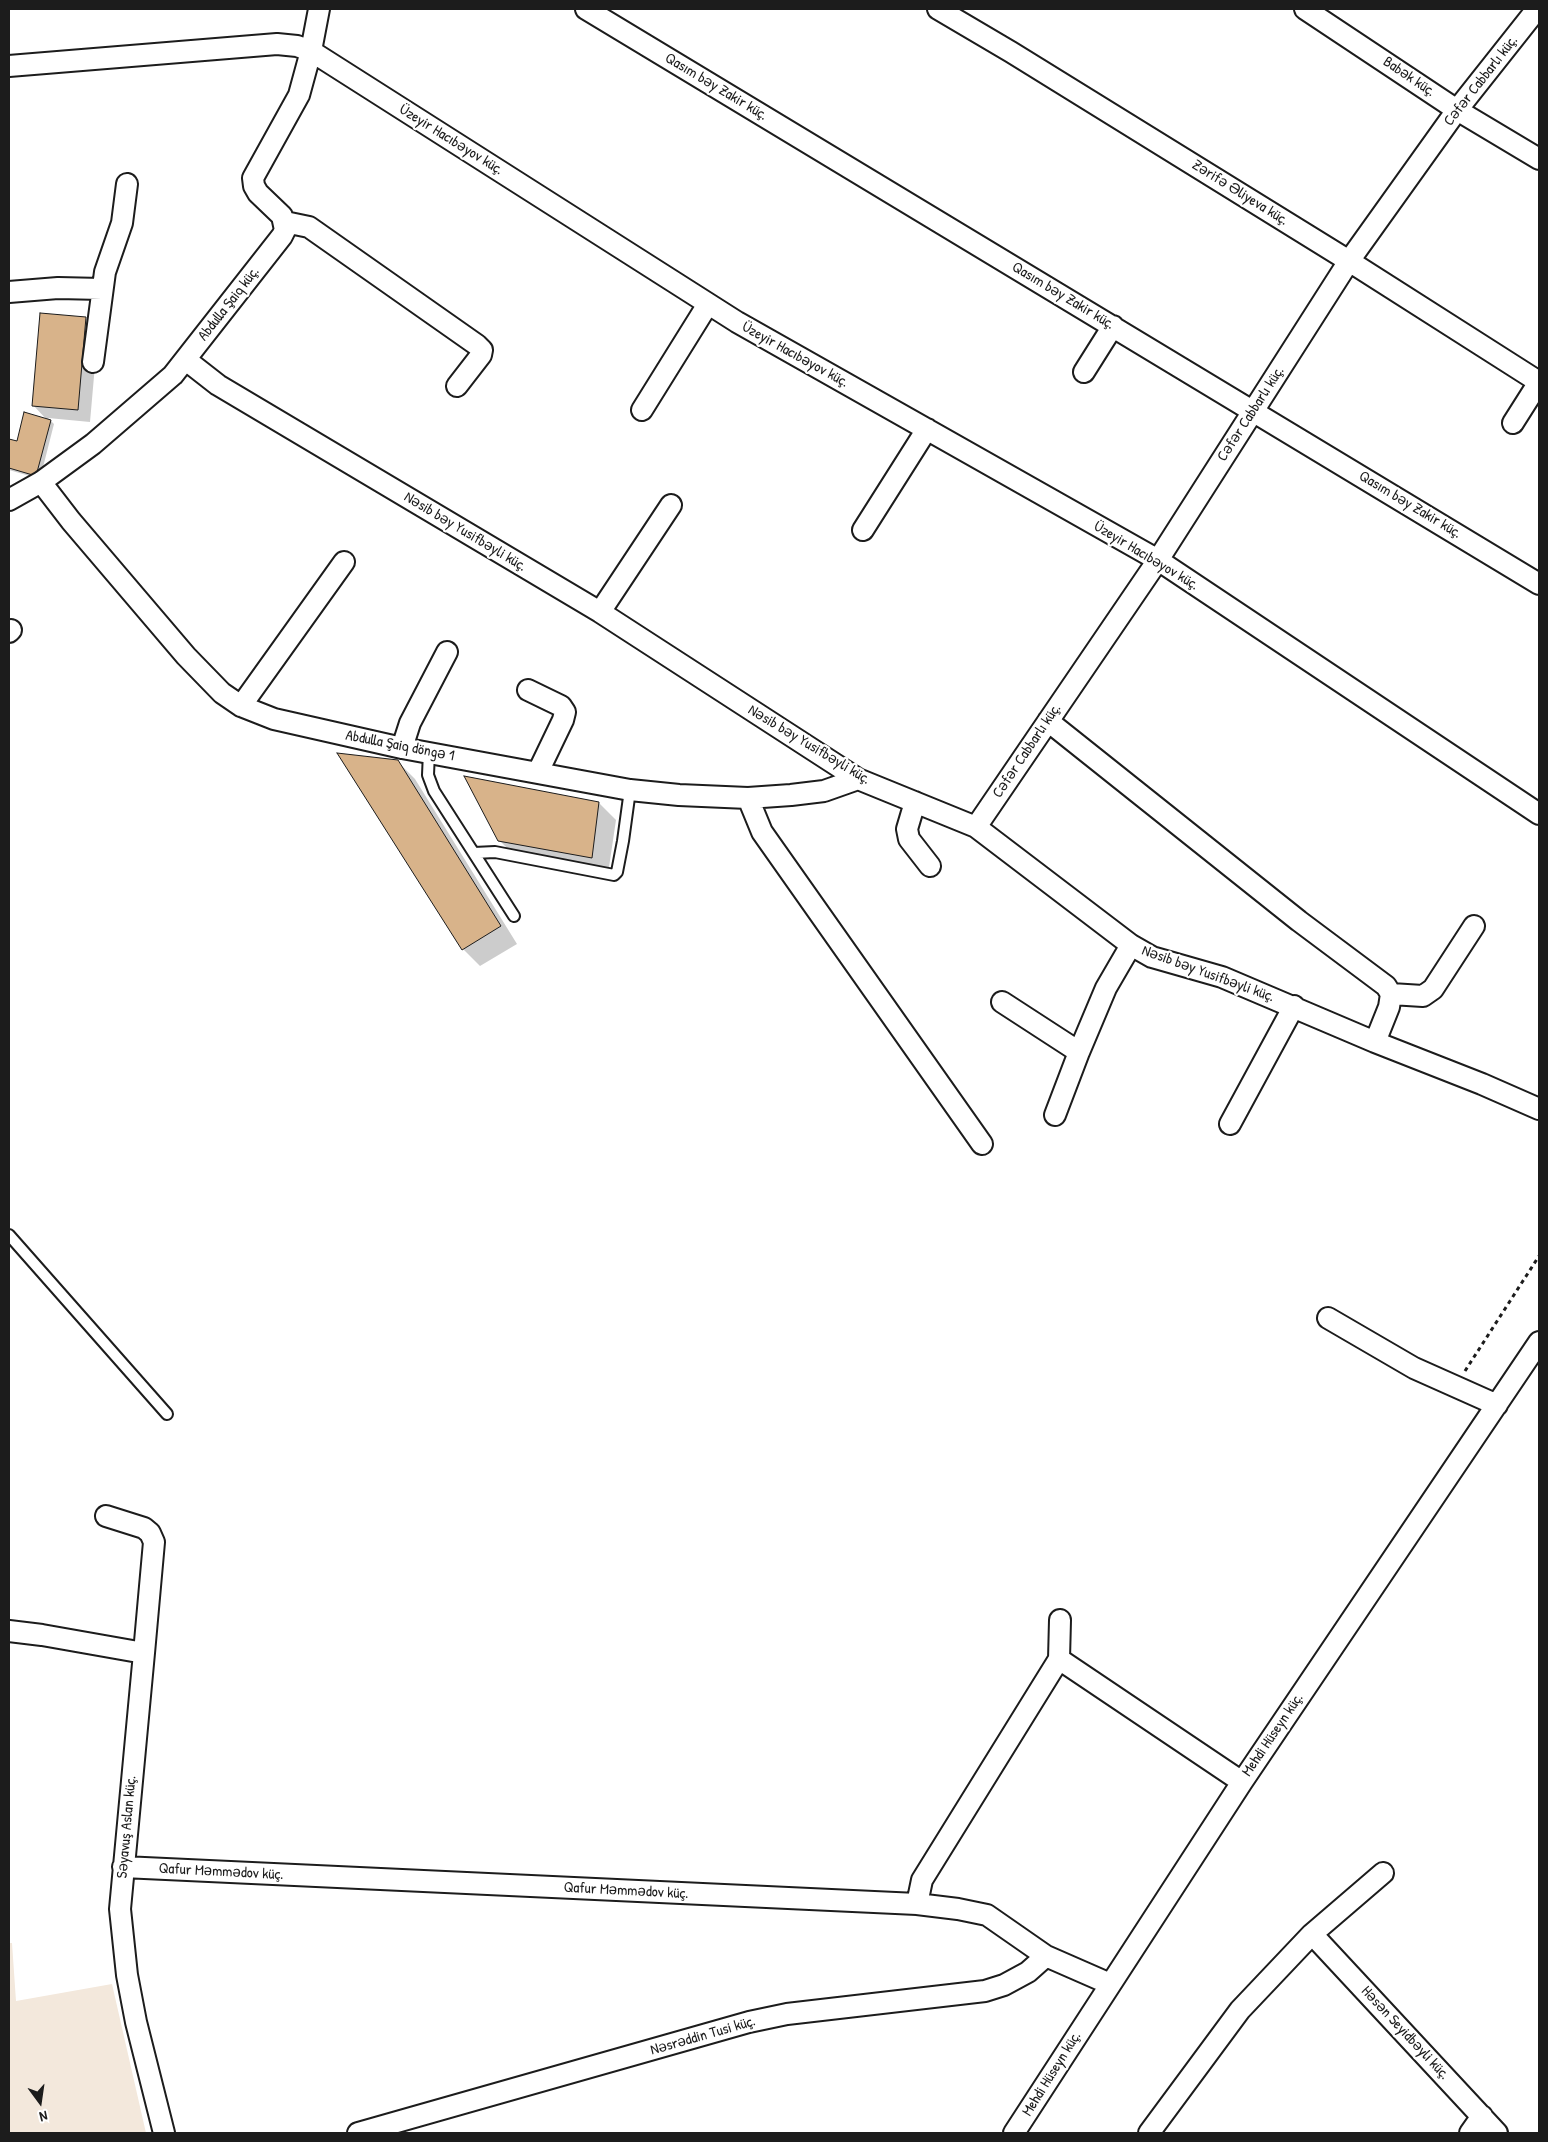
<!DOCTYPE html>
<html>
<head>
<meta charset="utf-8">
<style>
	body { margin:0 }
	#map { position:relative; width:1548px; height:2142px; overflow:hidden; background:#fff; font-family:"Patrick Hand",sans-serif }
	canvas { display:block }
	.frame { position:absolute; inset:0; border:10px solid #1c1c1c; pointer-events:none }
	.north { position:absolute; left:15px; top:2077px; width:50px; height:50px; -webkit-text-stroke:4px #fff; paint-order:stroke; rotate:166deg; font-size:14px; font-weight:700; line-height:20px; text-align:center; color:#1c1c1c }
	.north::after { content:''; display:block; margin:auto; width:18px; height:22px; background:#1c1c1c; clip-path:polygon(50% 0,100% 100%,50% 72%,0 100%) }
</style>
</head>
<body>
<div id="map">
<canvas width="1548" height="2142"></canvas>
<div class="frame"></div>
<div class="north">N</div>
</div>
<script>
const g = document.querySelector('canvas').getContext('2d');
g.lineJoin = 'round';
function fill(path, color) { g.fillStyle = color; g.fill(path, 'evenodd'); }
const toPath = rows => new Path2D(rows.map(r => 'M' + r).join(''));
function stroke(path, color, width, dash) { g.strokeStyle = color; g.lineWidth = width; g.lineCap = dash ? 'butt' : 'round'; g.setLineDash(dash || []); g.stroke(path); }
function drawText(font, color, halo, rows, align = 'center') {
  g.font = font + ' "Patrick Hand",sans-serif'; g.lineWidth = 4.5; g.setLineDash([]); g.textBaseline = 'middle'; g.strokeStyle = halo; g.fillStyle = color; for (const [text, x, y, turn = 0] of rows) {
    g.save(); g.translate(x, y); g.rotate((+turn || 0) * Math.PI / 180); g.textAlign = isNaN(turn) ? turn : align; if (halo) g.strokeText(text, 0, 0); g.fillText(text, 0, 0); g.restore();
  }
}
fill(toPath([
	[9,1943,12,1943,16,2001,112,1984,146,2133,9,2133]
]), '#f3e8dc');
fill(toPath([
	[86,318,98,331,90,422,48,418,54,424,40,479,9,470,9,440,17,443,47,420,33,405],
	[397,761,415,779,517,944,480,966,463,949],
	[599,803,616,820,608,874,516,857,499,840]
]), '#0003');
const building = toPath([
	[40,313,86,317,78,410,32,406,40,313],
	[24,412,51,420,36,476,9,468,9,439,17,441,24,412],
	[337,753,398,760,501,926,462,950,337,753],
	[464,776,599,802,592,858,498,841,464,776]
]);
fill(building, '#d8b38a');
stroke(building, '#1c1c1c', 1);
const service = toPath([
	[429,752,428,775,434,791,514,916],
	[474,853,495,852,614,875,617,872,623,841,630,790],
	[9,1235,167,1414]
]);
const minor = toPath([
	[586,9,1539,584],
	[938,9,1011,52,1349,261,1539,382],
	[1305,9,1457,110,1539,159],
	[9,66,277,44,297,46,311,51,737,322,1158,560,1539,814],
	[285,222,309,227,477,345,482,350,481,355,457,386],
	[9,292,58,288,102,289],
	[186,360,218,385,600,612,858,779,976,827,1131,945,1152,957,1222,977,1375,1042,1482,1084,1539,1109],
	[93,362,105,272,122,223,127,184],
	[1084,372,1113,326],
	[642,410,708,304],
	[1513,423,1539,382],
	[41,482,71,521,186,656,222,693,241,706,274,719,402,748,630,790,679,795,748,798,791,795,824,791,858,779],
	[9,500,41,482,93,444,173,375,282,236,285,230,282,216,258,193,254,186,253,178,299,95,311,51,319,9],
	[863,530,927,429],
	[600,612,671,505],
	[9,632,11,630],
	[528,690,561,706,565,712,563,720,538,772],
	[241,706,344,562],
	[1048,721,1299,921,1386,986,1391,994,1389,1007,1375,1042],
	[402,748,410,723,447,652],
	[748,798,762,832,982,1144],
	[915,802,907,829,909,839,930,866],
	[976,827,1158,560,1349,261,1457,110,1537,9],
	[1391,994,1423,996,1433,989,1474,926],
	[1002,1002,1079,1052],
	[1055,1115,1079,1052,1106,988,1131,945],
	[1230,1124,1294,1006],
	[1328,1318,1414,1368,1497,1405],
	[106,1516,144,1528,150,1533,154,1542,144,1653],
	[9,1631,42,1635,144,1653,120,1909,127,1975,136,2022,164,2133],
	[1059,1659,1242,1782],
	[123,1867,917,1904,958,1909,987,1915,1046,1956,1110,1984],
	[917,1904,922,1880,1059,1659,1060,1620],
	[1312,1934,1497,2133],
	[358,2133,749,2022,787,2014,985,1991,1004,1985,1028,1972,1046,1956],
	[1014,2133,1242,1782,1539,1342],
	[1149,2133,1240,2010,1312,1934,1383,1873],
	[1470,2133,1482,2116]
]);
stroke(service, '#1c1c1c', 14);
stroke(minor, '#1c1c1c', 24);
stroke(toPath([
	[1465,1371,1539,1256]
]), '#1c1c1c', 3, [4, 4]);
stroke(service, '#fff', 10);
stroke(minor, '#fff', 20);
drawText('15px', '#1c1c1c', '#fff', [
	["Babək küç.",1409,77,34],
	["Cəfər Cabbarlı küç.",1481,81,-52],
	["Qasım bəy Zakir küç.",716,87,31],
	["Üzeyir Hacıbəyov küç.",451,140,32],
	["Zərifə Əliyeva küç.",1240,193,32],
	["Qasım bəy Zakir küç.",1063,296,31],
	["Abdulla Şaiq küç.",229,304,-52],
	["Üzeyir Hacıbəyov küç.",795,355,29],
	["Cəfər Cabbarlı küç.",1251,414,-57],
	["Qasım bəy Zakir küç.",1410,505,31],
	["Nəsib bəy Yusifbəyli küç.",465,532,31],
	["Üzeyir Hacıbəyov küç.",1146,556,31],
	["Nəsib bəy Yusifbəyli küç.",809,745,31],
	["Abdulla Şaiq döngə 1",400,746,11],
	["Cəfər Cabbarlı küç.",1027,751,-56],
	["Nəsib bəy Yusifbəyli küç.",1208,974,20],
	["Mehdi Hüseyn küç.",1273,1735,-56],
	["Səyavuş Aslan küç.",127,1827,-85],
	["Qafur Məmmədov küç.",221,1872,3],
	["Qafur Məmmədov küç.",626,1891,3],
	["Həsən Seyidbəyli küç.",1405,2033,47],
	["Nəsrəddin Tusi küç.",703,2036,-16],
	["Mehdi Hüseyn küç.",1052,2074,-58]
]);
</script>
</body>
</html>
